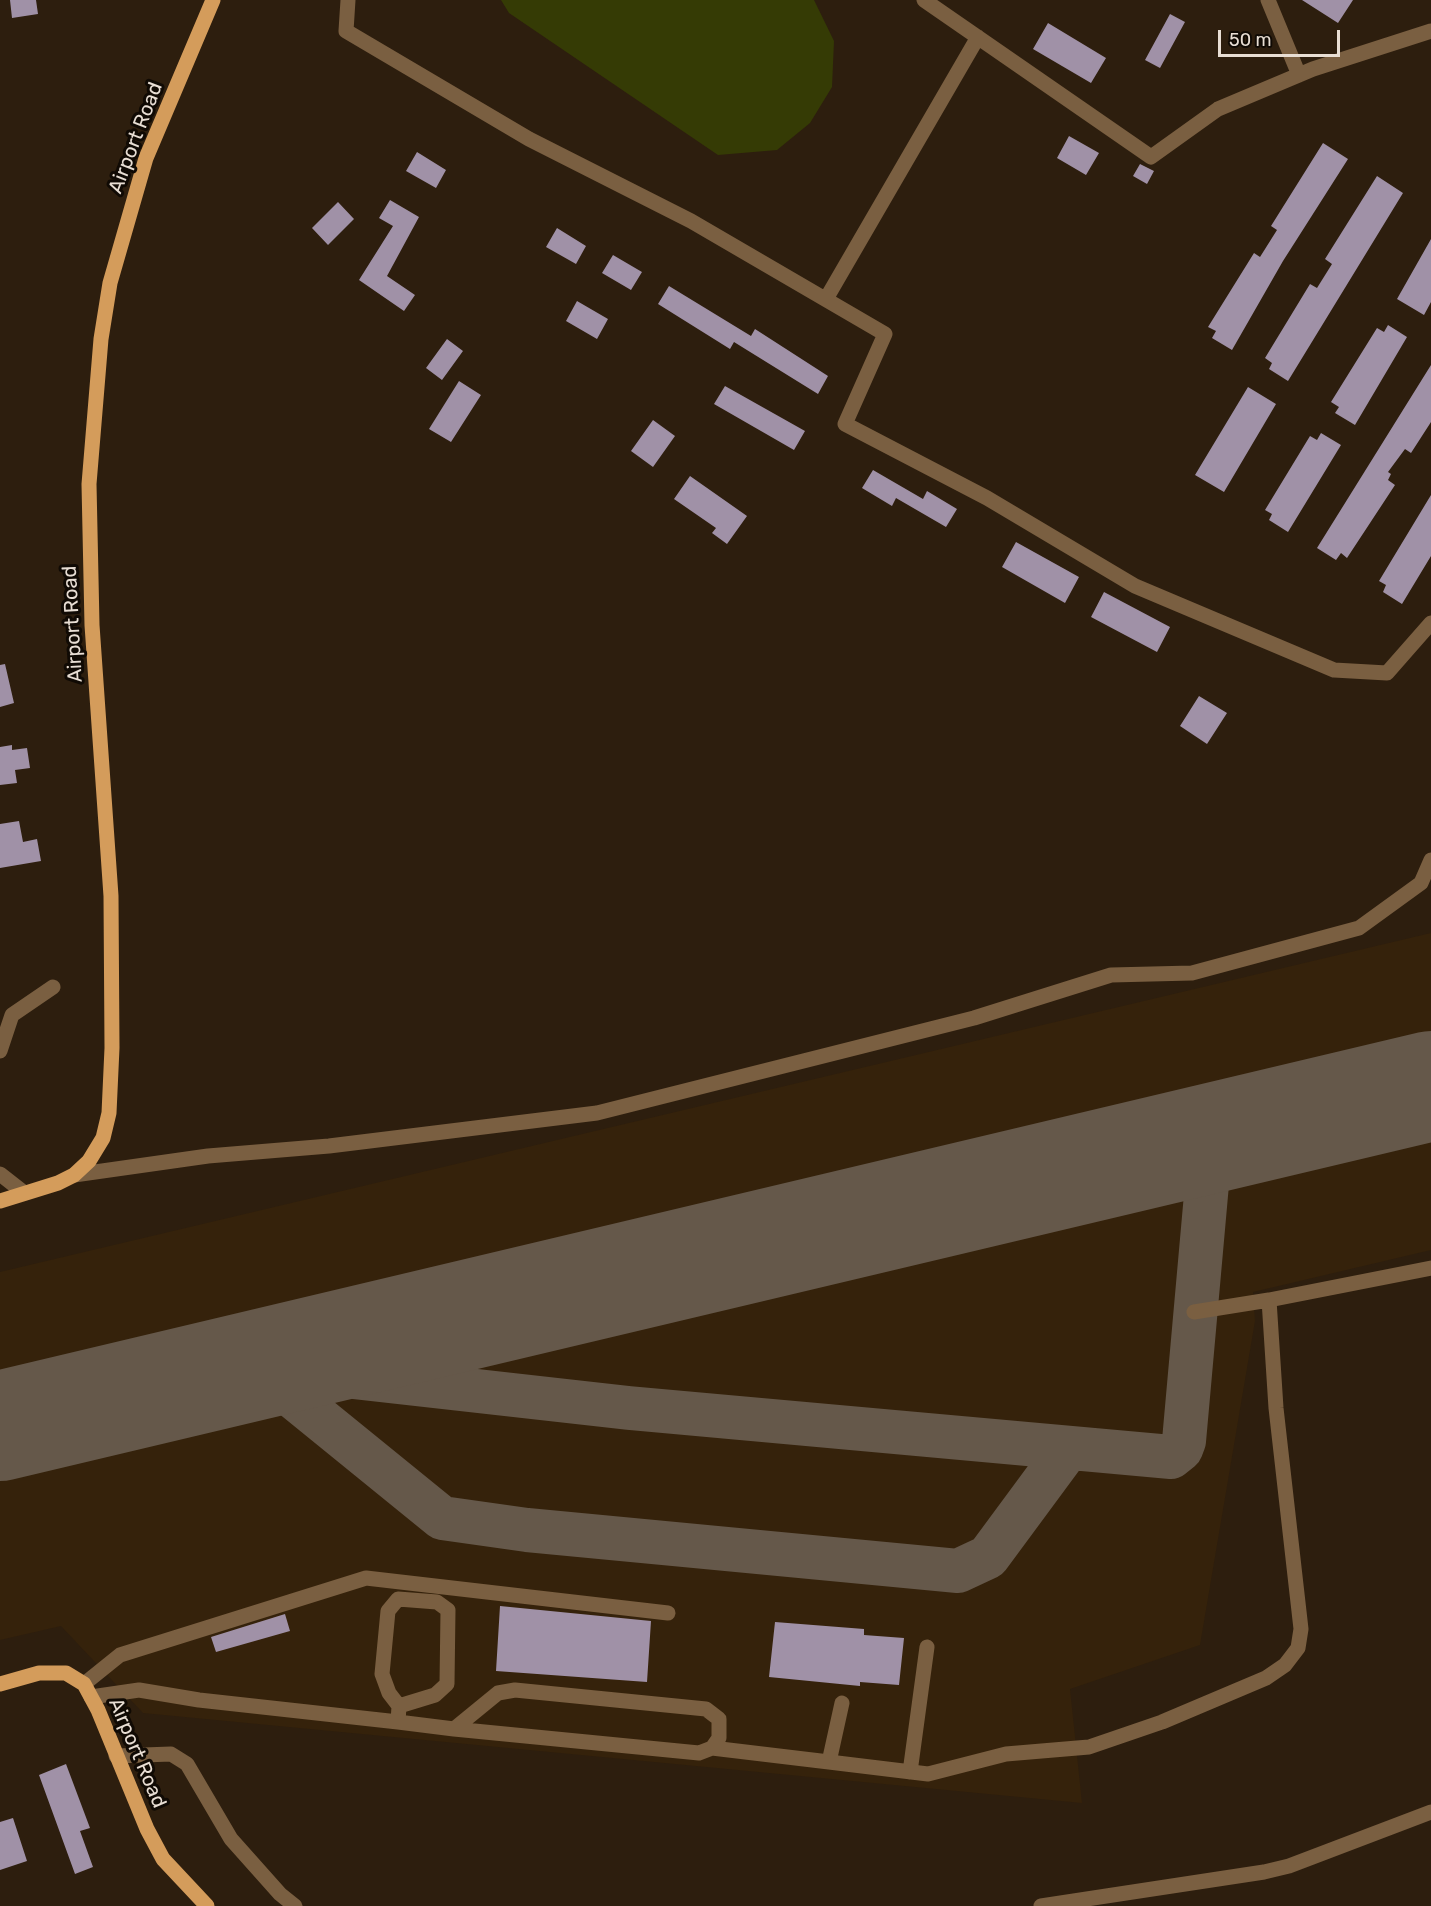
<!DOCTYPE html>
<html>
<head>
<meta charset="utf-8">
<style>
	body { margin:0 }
	#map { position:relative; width:1431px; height:1906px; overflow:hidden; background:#2d1e0e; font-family:Rubik,sans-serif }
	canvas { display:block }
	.scale { position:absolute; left:1218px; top:30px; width:122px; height:27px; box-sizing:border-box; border:3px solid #e8ded4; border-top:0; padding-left:8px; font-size:18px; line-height:21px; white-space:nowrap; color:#e8ded4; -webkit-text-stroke:4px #100a04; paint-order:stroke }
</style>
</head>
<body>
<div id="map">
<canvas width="1431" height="1906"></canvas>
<div class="scale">50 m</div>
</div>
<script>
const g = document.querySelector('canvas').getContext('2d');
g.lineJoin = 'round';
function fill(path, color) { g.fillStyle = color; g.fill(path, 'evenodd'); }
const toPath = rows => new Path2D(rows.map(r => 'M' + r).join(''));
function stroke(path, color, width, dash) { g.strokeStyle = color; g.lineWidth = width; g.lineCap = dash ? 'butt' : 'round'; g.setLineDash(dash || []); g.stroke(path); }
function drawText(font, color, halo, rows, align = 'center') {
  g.font = font + ' Rubik,sans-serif'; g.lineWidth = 6; g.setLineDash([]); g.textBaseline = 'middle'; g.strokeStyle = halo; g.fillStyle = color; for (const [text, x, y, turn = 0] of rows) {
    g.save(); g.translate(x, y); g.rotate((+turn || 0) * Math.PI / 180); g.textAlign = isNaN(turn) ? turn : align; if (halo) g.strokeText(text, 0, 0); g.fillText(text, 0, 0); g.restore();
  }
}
fill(toPath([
	[1431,933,1431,1250,1253,1292,1255,1321,1200,1645,1070,1689,1082,1803,143,1713,61,1626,0,1640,0,1272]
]), '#35220b');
fill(toPath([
	[501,0,814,0,834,41,832,87,810,123,777,150,718,155,509,13]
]), '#353b05');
stroke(toPath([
	[255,1366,629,1408,1171,1457,1181,1449,1184,1441,1211,1139],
	[255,1366,442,1518,527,1530,958,1571,988,1557,1067,1450]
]), '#65584a', 44);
stroke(toPath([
	[0,1426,1431,1086]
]), '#65584a', 110);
fill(toPath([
	[10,0,36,0,38,14,12,18],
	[1302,0,1353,0,1338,23],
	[1170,14,1185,22,1160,68,1145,60],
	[1048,23,1106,58,1091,83,1033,49],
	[1069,136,1099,153,1086,175,1057,158],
	[1323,143,1348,159,1283,261,1232,350,1212,338,1216,331,1208,327,1254,253,1260,257,1277,230,1271,226],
	[417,152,446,170,436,188,406,171],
	[1140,164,1154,171,1147,184,1133,176],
	[1377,176,1403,193,1288,381,1269,369,1272,363,1265,358,1310,284,1317,288,1332,264,1325,259],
	[390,200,419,217,387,276,415,295,404,311,359,280,393,226,379,218],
	[338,202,354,219,328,245,312,228],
	[557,228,586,246,576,264,546,247],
	[1431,239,1431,302,1424,315,1397,299],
	[613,255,642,272,631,290,602,273],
	[669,286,751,336,755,329,828,376,818,394,734,342,730,349,658,304],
	[577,301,608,319,597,339,566,321],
	[1388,325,1407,337,1355,425,1335,413,1339,407,1331,402,1377,328,1384,332],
	[447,339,463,351,442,380,426,368],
	[1431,365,1431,422,1411,453,1405,449,1388,472,1391,474,1388,480,1395,485,1347,558,1341,553,1336,560,1317,548],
	[459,381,481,395,451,442,429,429],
	[725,386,805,431,794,450,714,404],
	[1248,387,1276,404,1224,492,1195,475],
	[653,420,675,436,653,467,631,451],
	[1321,433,1341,445,1288,532,1269,520,1272,514,1265,510,1310,436,1317,440],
	[873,470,923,499,927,491,957,509,946,527,896,498,892,506,862,488],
	[690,476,747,516,727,544,712,533,716,528,674,499],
	[1431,495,1431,556,1402,604,1383,592,1386,585,1379,581],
	[1016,542,1079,577,1065,603,1002,567],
	[1104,592,1170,627,1157,652,1091,617],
	[5,664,14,703,0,707,0,665],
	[1199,696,1227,713,1207,744,1180,726],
	[12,745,12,750,27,748,30,768,15,770,17,783,0,785,0,747],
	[19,821,23,842,37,839,41,861,0,868,0,824],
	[500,1606,651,1621,647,1682,496,1671],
	[285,1614,290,1631,216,1652,211,1637],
	[775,1622,864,1629,864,1635,904,1638,899,1685,860,1682,860,1686,769,1677],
	[66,1764,90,1828,80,1831,93,1867,75,1874,39,1775],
	[13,1818,27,1861,0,1870,0,1822]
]), '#a091a7');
stroke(toPath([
	[348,0,346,31,529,139,691,221,885,334,845,424,987,498,1135,586,1334,670,1387,673,1431,623],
	[924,0,1151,157,1218,109,1313,69,1431,31],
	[1268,0,1299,75],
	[826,299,978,37],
	[0,1051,12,1015,53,987],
	[0,1174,23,1192],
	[74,1175,208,1156,329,1146,597,1113,974,1018,1111,975,1192,973,1359,928,1421,883,1431,860],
	[1269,1300,1431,1268],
	[84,1684,120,1655,366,1578,668,1613],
	[91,1697,139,1690,199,1700,398,1722,454,1729,699,1753,712,1748,719,1738,719,1719,706,1709,515,1690,498,1693,454,1729],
	[398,1722,399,1706,389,1693,382,1674,388,1611,398,1599,437,1602,448,1610,447,1684,435,1695,399,1706],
	[712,1748,829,1762,842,1703],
	[116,1756,171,1754,187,1764,231,1839,280,1894,295,1906],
	[829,1762,928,1774,1006,1754,1089,1747,1162,1722,1266,1678,1285,1665,1298,1648,1301,1629,1276,1408,1269,1300,1194,1312],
	[910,1772,927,1647],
	[1041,1906,1264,1872,1289,1866,1431,1812]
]), '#7a5f41', 15);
stroke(toPath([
	[0,1201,58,1183,74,1175,89,1161,103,1138,109,1113,112,1048,111,896,92,625,89,484,101,339,110,283,146,158,213,0],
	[0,1684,39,1673,66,1673,84,1684,98,1710,147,1829,163,1859,207,1906]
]), '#d49c5b', 15);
drawText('20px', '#e8ded4', '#100a04', [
	["Airport Road",136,138,-69],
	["Airport Road",73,624,-93],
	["Airport Road",137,1753,67]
]);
</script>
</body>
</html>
